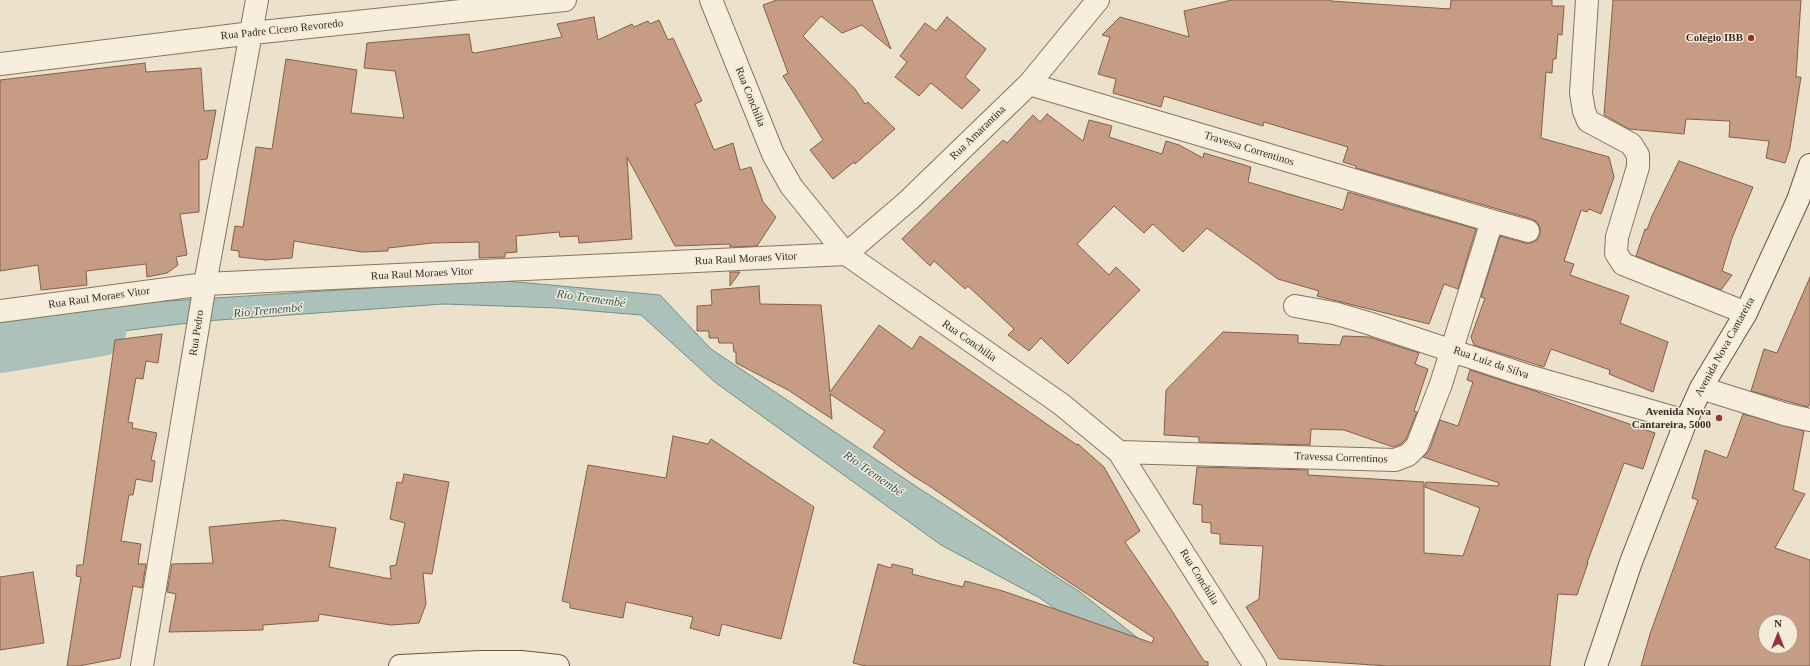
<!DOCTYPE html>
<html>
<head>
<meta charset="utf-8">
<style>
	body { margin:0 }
	#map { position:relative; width:1810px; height:666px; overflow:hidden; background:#ece1cb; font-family:"Times New Roman",serif }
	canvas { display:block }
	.north { position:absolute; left:1758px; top:614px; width:40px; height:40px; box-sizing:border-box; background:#f4ebda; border:1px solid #a99f90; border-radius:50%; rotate:0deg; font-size:11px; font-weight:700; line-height:16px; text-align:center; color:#392c22 }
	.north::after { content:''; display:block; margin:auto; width:14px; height:18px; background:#913539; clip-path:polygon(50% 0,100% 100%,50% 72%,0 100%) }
</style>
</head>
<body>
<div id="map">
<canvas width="1810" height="666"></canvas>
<div class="north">N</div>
</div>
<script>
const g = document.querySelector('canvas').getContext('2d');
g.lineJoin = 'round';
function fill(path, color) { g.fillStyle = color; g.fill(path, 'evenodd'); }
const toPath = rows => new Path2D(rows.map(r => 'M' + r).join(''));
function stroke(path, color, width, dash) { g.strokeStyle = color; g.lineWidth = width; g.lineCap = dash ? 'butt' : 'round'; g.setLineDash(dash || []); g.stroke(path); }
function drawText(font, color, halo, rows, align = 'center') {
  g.font = font + ' "Times New Roman",serif'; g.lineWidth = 3; g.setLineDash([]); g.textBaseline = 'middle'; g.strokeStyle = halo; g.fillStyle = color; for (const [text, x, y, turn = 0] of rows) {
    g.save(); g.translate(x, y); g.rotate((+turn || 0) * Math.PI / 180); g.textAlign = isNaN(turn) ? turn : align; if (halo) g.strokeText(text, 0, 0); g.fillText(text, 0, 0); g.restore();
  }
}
const water = toPath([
	[495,280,660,295,711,349,920,489,1080,592,1173,666,1137,666,1040,598,941,545,716,383,641,315,557,308,444,304,205,321,0,346,0,321,153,302,495,280]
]);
fill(water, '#abc1b9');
stroke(water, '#728f86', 1);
stroke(toPath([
	[0,348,101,331]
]), '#abc1b9', 50);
const building = toPath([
	[777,0,872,0,891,49,862,25,842,33,821,16,803,36,855,89,865,104,868,102,895,129,855,164,854,162,833,179,810,150,823,140,783,76,788,73,763,5,777,0],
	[1232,0,1331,0,1331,1,1450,9,1451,0,1552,0,1552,6,1564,6,1562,35,1558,34,1556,59,1553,59,1552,73,1546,72,1541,138,1609,157,1614,177,1601,214,1589,209,1587,212,1581,210,1564,261,1574,264,1570,275,1629,296,1620,323,1668,342,1653,392,1609,374,1610,370,1551,349,1544,367,1474,345,1471,337,1485,298,1481,297,1500,236,1525,243,1531,243,1537,240,1540,234,1540,228,1537,222,1532,219,1356,168,1356,166,1343,162,1348,147,1264,122,1263,126,1164,96,1161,107,1113,93,1116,79,1098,74,1110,37,1102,35,1120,17,1189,37,1184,11,1232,0],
	[1613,0,1801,0,1796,77,1801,77,1790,148,1785,163,1766,158,1769,141,1729,137,1730,121,1686,119,1684,134,1629,129,1604,115,1613,0],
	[594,17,598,40,632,24,634,27,648,21,650,24,659,20,668,40,673,38,702,101,695,104,714,150,733,143,740,170,751,167,763,202,776,217,757,246,730,247,730,244,675,246,627,157,632,239,579,243,578,236,560,237,559,232,516,236,517,252,505,253,505,257,479,258,479,242,432,243,388,248,388,251,362,252,294,241,292,258,266,260,239,257,239,251,231,250,235,226,243,227,256,147,272,149,286,59,357,70,351,113,404,118,395,71,364,68,367,43,469,34,472,52,475,53,562,37,557,24,594,17],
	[947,17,986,49,965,77,980,90,962,109,931,83,919,96,895,77,907,62,900,56,925,23,936,31,947,17],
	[145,63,146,72,201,68,204,111,216,110,207,159,199,160,199,212,180,214,187,255,176,257,178,265,167,273,147,277,146,264,86,271,87,285,41,290,38,265,0,271,0,80,145,63],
	[1047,114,1083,141,1089,120,1112,126,1109,137,1162,154,1166,141,1179,145,1203,158,1204,153,1251,167,1248,182,1343,210,1348,192,1476,229,1458,289,1444,284,1429,324,1317,296,1319,291,1278,279,1207,228,1183,252,1153,224,1144,233,1114,206,1077,244,1109,275,1116,267,1140,290,1068,364,1041,338,1029,351,1008,335,1014,329,968,286,965,289,934,261,930,266,902,239,1003,140,1007,143,1033,115,1040,122,1047,114],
	[1679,161,1753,187,1732,238,1722,271,1732,275,1721,290,1636,256,1645,229,1647,230,1652,216,1679,161],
	[730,272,740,272,730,286,730,272],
	[1810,277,1810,403,1808,407,1751,391,1764,349,1777,353,1810,277],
	[759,286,760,304,821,305,830,392,879,325,912,349,920,336,1077,445,1078,444,1104,467,1140,531,1125,542,1172,611,1204,661,1208,662,1208,666,866,666,853,663,878,564,891,568,892,564,913,569,912,574,963,587,965,581,1003,591,1152,643,1154,638,1049,569,928,485,913,476,873,447,885,431,830,394,832,419,788,390,736,363,736,352,734,352,733,343,719,343,718,338,709,338,709,331,697,331,697,306,712,305,711,290,759,286],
	[1223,332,1298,335,1298,343,1340,345,1343,336,1369,337,1419,353,1415,364,1428,369,1414,411,1417,412,1406,439,1401,444,1393,447,1344,430,1311,429,1310,445,1199,442,1199,437,1164,435,1166,390,1223,332],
	[162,334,158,363,146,361,143,379,136,378,128,422,133,423,132,428,157,433,151,460,155,461,152,482,136,479,133,495,129,495,121,541,141,544,138,564,146,564,142,588,133,586,120,658,79,666,67,666,81,577,76,576,77,565,83,565,115,340,162,334],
	[1470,370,1535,391,1655,433,1643,469,1624,463,1587,563,1588,563,1577,595,1558,594,1550,666,1390,666,1279,659,1246,607,1259,599,1263,546,1220,544,1220,534,1211,533,1211,523,1202,522,1202,505,1193,504,1197,467,1308,470,1308,475,1424,482,1424,553,1463,556,1480,508,1425,487,1426,482,1498,486,1499,483,1423,457,1429,451,1440,420,1458,426,1473,382,1467,380,1470,370],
	[1743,414,1804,431,1793,490,1805,494,1775,548,1810,560,1810,666,1641,666,1650,634,1698,500,1692,498,1705,450,1727,458,1743,414],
	[1766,622,1790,622,1790,646,1766,646,1766,622],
	[673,436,708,444,711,439,814,507,781,639,722,624,719,636,690,628,693,617,626,602,623,618,570,608,570,603,562,601,588,465,666,478,673,436],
	[404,474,449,482,432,574,423,573,426,604,419,623,391,625,319,614,318,621,263,625,263,630,169,632,176,594,167,592,172,564,213,563,209,527,283,520,336,528,329,567,391,579,390,566,396,565,405,523,390,519,397,482,402,483,404,474],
	[33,572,44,643,0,650,0,577,33,572]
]);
fill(building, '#c69d84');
stroke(building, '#845e48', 1);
const street = toPath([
	[711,0,773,154,791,186,846,254,1061,404,1119,452,1255,666],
	[1587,0,1581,93,1584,111,1588,121,1631,144,1638,155,1638,167,1617,237,1616,253,1623,264,1746,313],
	[0,64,252,33,565,0],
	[1029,84,1492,221,1441,384,1417,446,1408,455,1395,460,1119,452],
	[1492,221,1528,231],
	[1295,306,1334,313,1368,323,1525,375,1686,421],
	[0,311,205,284,846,254,909,200,1029,84,1098,0],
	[1701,388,1784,414,1810,420],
	[142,666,205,284,257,0]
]);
const secondary = toPath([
	[400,666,480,662,521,662,558,666],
	[1596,666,1631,562,1686,421,1701,388,1746,313,1798,200,1810,165]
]);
stroke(street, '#877460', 24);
stroke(secondary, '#695543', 24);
stroke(street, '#f7eedd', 22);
stroke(secondary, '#f7eedd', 22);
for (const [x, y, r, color] of [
	[1751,38,4,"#913539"],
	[1719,418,4,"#913539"]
]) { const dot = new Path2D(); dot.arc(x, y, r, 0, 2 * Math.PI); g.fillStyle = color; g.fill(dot); stroke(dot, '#f4ebda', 1.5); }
drawText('11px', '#392c22', '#f4ebda', [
	["Rua Padre Cicero Revoredo",282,30,-6],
	["Rua Conchilia",750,97,68],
	["Rua Amarantina",978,133,-44],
	["Travessa Correntinos",1249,149,17],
	["Rua Raul Moraes Vitor",746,259,-3],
	["Rua Raul Moraes Vitor",422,274,-3],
	["Rua Raul Moraes Vitor",99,298,-8],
	["Rua Pedro",197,333,-81],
	["Rua Conchilia",969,341,35],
	["Avenida Nova Cantareira",1725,347,-61],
	["Rua Luiz da Silva",1491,363,19],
	["Travessa Correntinos",1341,458,2],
	["Rua Conchilia",1199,577,58]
]);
drawText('bold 11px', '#392c22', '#f4ebda', [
	["Colégio IBB",1743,38],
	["Avenida Nova",1711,412],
	["Cantareira, 5000",1711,425]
], 'right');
drawText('italic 12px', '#335754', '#f4ebda', [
	["Rio Tremembé",591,299,8],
	["Rio Tremembé",268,311,-5],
	["Rio Tremembé",873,474,35]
]);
</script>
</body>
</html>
